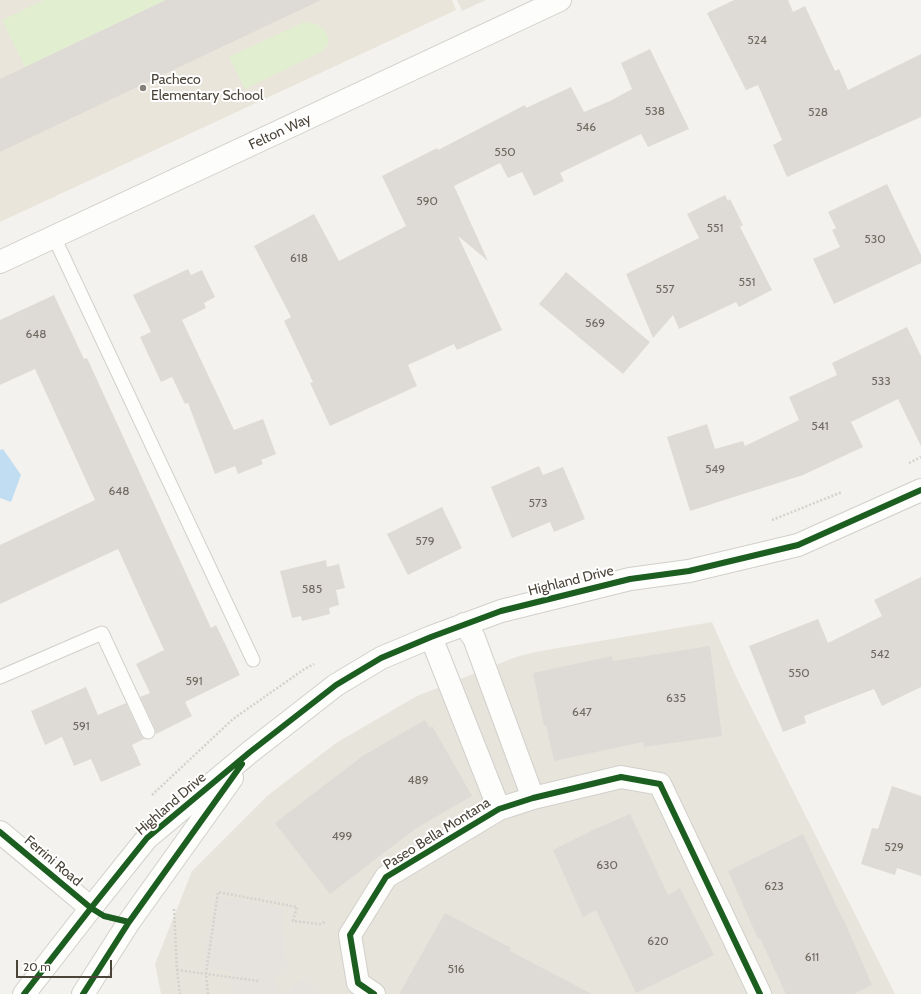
<!DOCTYPE html>
<html>
<head>
<meta charset="utf-8">
<style>
	body { margin:0 }
	#map { position:relative; width:921px; height:994px; overflow:hidden; background:#f4f2ee; font-family:Cabin,sans-serif }
	canvas { display:block }
	.scale { position:absolute; left:16px; top:960px; width:96px; height:18px; box-sizing:border-box; border:2px solid #4b4439; border-top:0; padding-left:5px; font-size:12px; line-height:14px; white-space:nowrap; color:#4b4439; -webkit-text-stroke:3px #fff; paint-order:stroke }
</style>
</head>
<body>
<div id="map">
<canvas width="921" height="994"></canvas>
<div class="scale">20 m</div>
</div>
<script>
const g = document.querySelector('canvas').getContext('2d');
g.lineJoin = 'round';
function fill(path, color) { g.fillStyle = color; g.fill(path, 'evenodd'); }
const toPath = rows => new Path2D(rows.map(r => 'M' + r).join(''));
function stroke(path, color, width, dash) { g.strokeStyle = color; g.lineWidth = width; g.lineCap = dash ? 'butt' : 'round'; g.setLineDash(dash || []); g.stroke(path); }
function drawText(font, color, halo, rows, align = 'center') {
  g.font = font + ' Cabin,sans-serif'; g.lineWidth = 4; g.setLineDash([]); g.textBaseline = 'middle'; g.strokeStyle = halo; g.fillStyle = color; for (const [text, x, y, turn = 0] of rows) {
    g.save(); g.translate(x, y); g.rotate((+turn || 0) * Math.PI / 180); g.textAlign = isNaN(turn) ? turn : align; if (halo) g.strokeText(text, 0, 0); g.fillText(text, 0, 0); g.restore();
  }
}
fill(toPath([
	[457,0,486,0,462,11],
	[712,622,738,681,895,994,161,994,155,964,192,871,267,796,336,743,417,696,516,657,535,652]
]), '#e7e4dc');
fill(toPath([
	[0,0,452,0,456,10,0,222]
]), '#eae5da');
fill(toPath([
	[44,0,166,0,25,67,2,20],
	[304,22,316,24,324,29,328,37,328,45,321,52,245,89,229,57]
]), '#e1eecf');
fill(toPath([
	[216,896,284,908,283,921,287,966,275,975,276,987,284,994,303,978,317,994,235,994,231,982,232,971,202,967]
]), '#e6e3df');
fill(toPath([
	[3,449,21,475,11,502,0,498,0,450]
]), '#c0ddf1');
fill(toPath([
	[166,0,321,0,0,152,0,79],
	[734,0,788,0,793,12,805,6,835,71,839,69,848,90,921,54,921,117,787,177,773,145,782,140,758,85,746,90,707,13],
	[650,49,689,129,648,147,641,134,560,173,564,181,534,196,522,172,508,178,500,163,454,186,488,261,458,236,502,330,457,350,454,344,408,365,417,386,330,426,310,383,313,382,284,321,291,317,254,246,314,214,339,261,406,226,382,176,437,148,438,150,525,105,526,108,571,87,584,112,610,101,632,89,621,63],
	[887,184,921,255,921,263,834,304,813,259,840,247,832,230,836,228,828,212],
	[725,195,728,201,730,199,743,225,740,227,772,290,739,307,736,302,679,329,673,315,653,338,626,274,699,238,687,214],
	[188,269,191,275,202,270,215,297,204,303,206,308,182,320,234,430,263,419,276,454,261,460,263,464,238,474,235,466,215,474,188,403,185,404,172,377,161,382,140,337,151,332,133,295],
	[566,272,650,342,623,374,539,304],
	[54,295,84,359,87,358,211,628,216,625,240,675,185,702,192,716,156,734,155,729,140,697,150,693,136,664,164,650,118,549,0,604,0,545,95,500,35,369,0,385,0,320],
	[907,327,921,356,921,446,898,399,851,422,863,447,803,475,690,511,667,437,707,424,715,449,743,441,745,446,799,420,789,397,837,375,832,363],
	[539,466,543,475,563,467,585,519,554,532,550,522,512,538,491,487],
	[442,507,462,548,408,575,387,534],
	[326,560,327,567,339,564,345,588,336,590,339,605,329,608,330,614,302,621,301,616,292,618,280,571],
	[921,577,921,687,882,706,874,689,804,716,806,723,783,732,749,646,818,619,828,643,882,616,874,600],
	[710,646,722,736,644,747,643,742,554,761,546,725,544,726,533,673,612,656,613,661],
	[86,687,98,715,126,703,141,735,144,739,132,745,141,765,101,782,91,759,74,766,62,737,45,745,31,711],
	[425,720,430,728,432,726,472,796,415,829,330,894,275,823,364,755],
	[892,786,921,796,921,876,897,868,895,875,861,864,872,828,878,829],
	[630,814,668,895,680,888,714,955,636,993,596,910,583,917,553,850,595,829],
	[803,834,843,920,843,918,872,985,854,994,786,994,760,938,758,939,728,871],
	[445,913,511,948,510,951,592,994,399,994]
]), '#dedbd6');
const lane = toPath([
	[54,237,253,660],
	[0,677,102,633,148,732]
]);
const street = toPath([
	[0,262,560,0],
	[464,624,474,638,533,798],
	[431,637,499,809],
	[0,832,91,908],
	[24,994,91,908,147,838,250,752,336,685,381,658,431,637,501,611,630,579,689,571,798,545,921,490],
	[83,994,129,922,232,778],
	[374,994,358,983,350,935,386,877,499,809,533,798,621,777,660,784,760,994]
]);
stroke(lane, '#d2d0cb', 15);
stroke(street, '#d2d0cb', 24);
stroke(toPath([
	[909,463,921,457],
	[772,520,842,492],
	[152,795,233,719,303,670,314,664],
	[174,909,177,970,180,994],
	[177,970,259,981],
	[208,994,206,974,218,892,297,907,293,921,320,924,325,922]
]), '#d3d2cc', 2.5, [2, 2]);
stroke(lane, '#fdfdfc', 13);
stroke(street, '#fdfdfc', 22);
stroke(toPath([
	[0,832,91,908,104,916,129,922],
	[24,994,91,908,147,838,250,752,336,685,381,658,431,637,501,611,630,579,689,571,798,545,921,490],
	[83,994,129,922,242,764],
	[374,994,358,983,350,935,386,877,499,809,533,798,621,777,660,784,760,994]
]), '#1b5e20', 6);
for (const [x, y, r, color] of [
	[143,88,4,"#868178"]
]) { const dot = new Path2D(); dot.arc(x, y, r, 0, 2 * Math.PI); g.fillStyle = color; g.fill(dot); stroke(dot, '#fff', 1.5); }
drawText('12px', '#706a61', null, [
	["524",757,40],
	["538",655,111],
	["528",818,112],
	["546",586,127],
	["550",505,152],
	["590",427,201],
	["551",715,228],
	["530",875,239],
	["618",299,258],
	["551",747,282],
	["557",665,289],
	["569",595,323],
	["648",36,334],
	["533",881,381],
	["541",820,426],
	["549",715,469],
	["648",119,491],
	["573",538,503],
	["579",425,541],
	["585",312,589],
	["542",880,654],
	["550",799,673],
	["591",194,681],
	["635",676,698],
	["647",582,712],
	["591",81,726],
	["489",418,780],
	["499",342,836],
	["529",894,847],
	["630",607,865],
	["623",774,886],
	["620",658,941],
	["611",812,957],
	["516",456,969]
]);
drawText('14px', '#4b4439', '#fff', [
	["Pacheco",151,80],
	["Elementary School",151,96]
], 'left');
drawText('14px', '#4b4439', '#fff', [
	["Felton Way",280,132,-25],
	["Highland Drive",571,581,-14],
	["Highland Drive",171,804,-41],
	["Paseo Bella Montana",437,834,-32],
	["Ferrini Road",53,861,40]
]);
</script>
</body>
</html>
